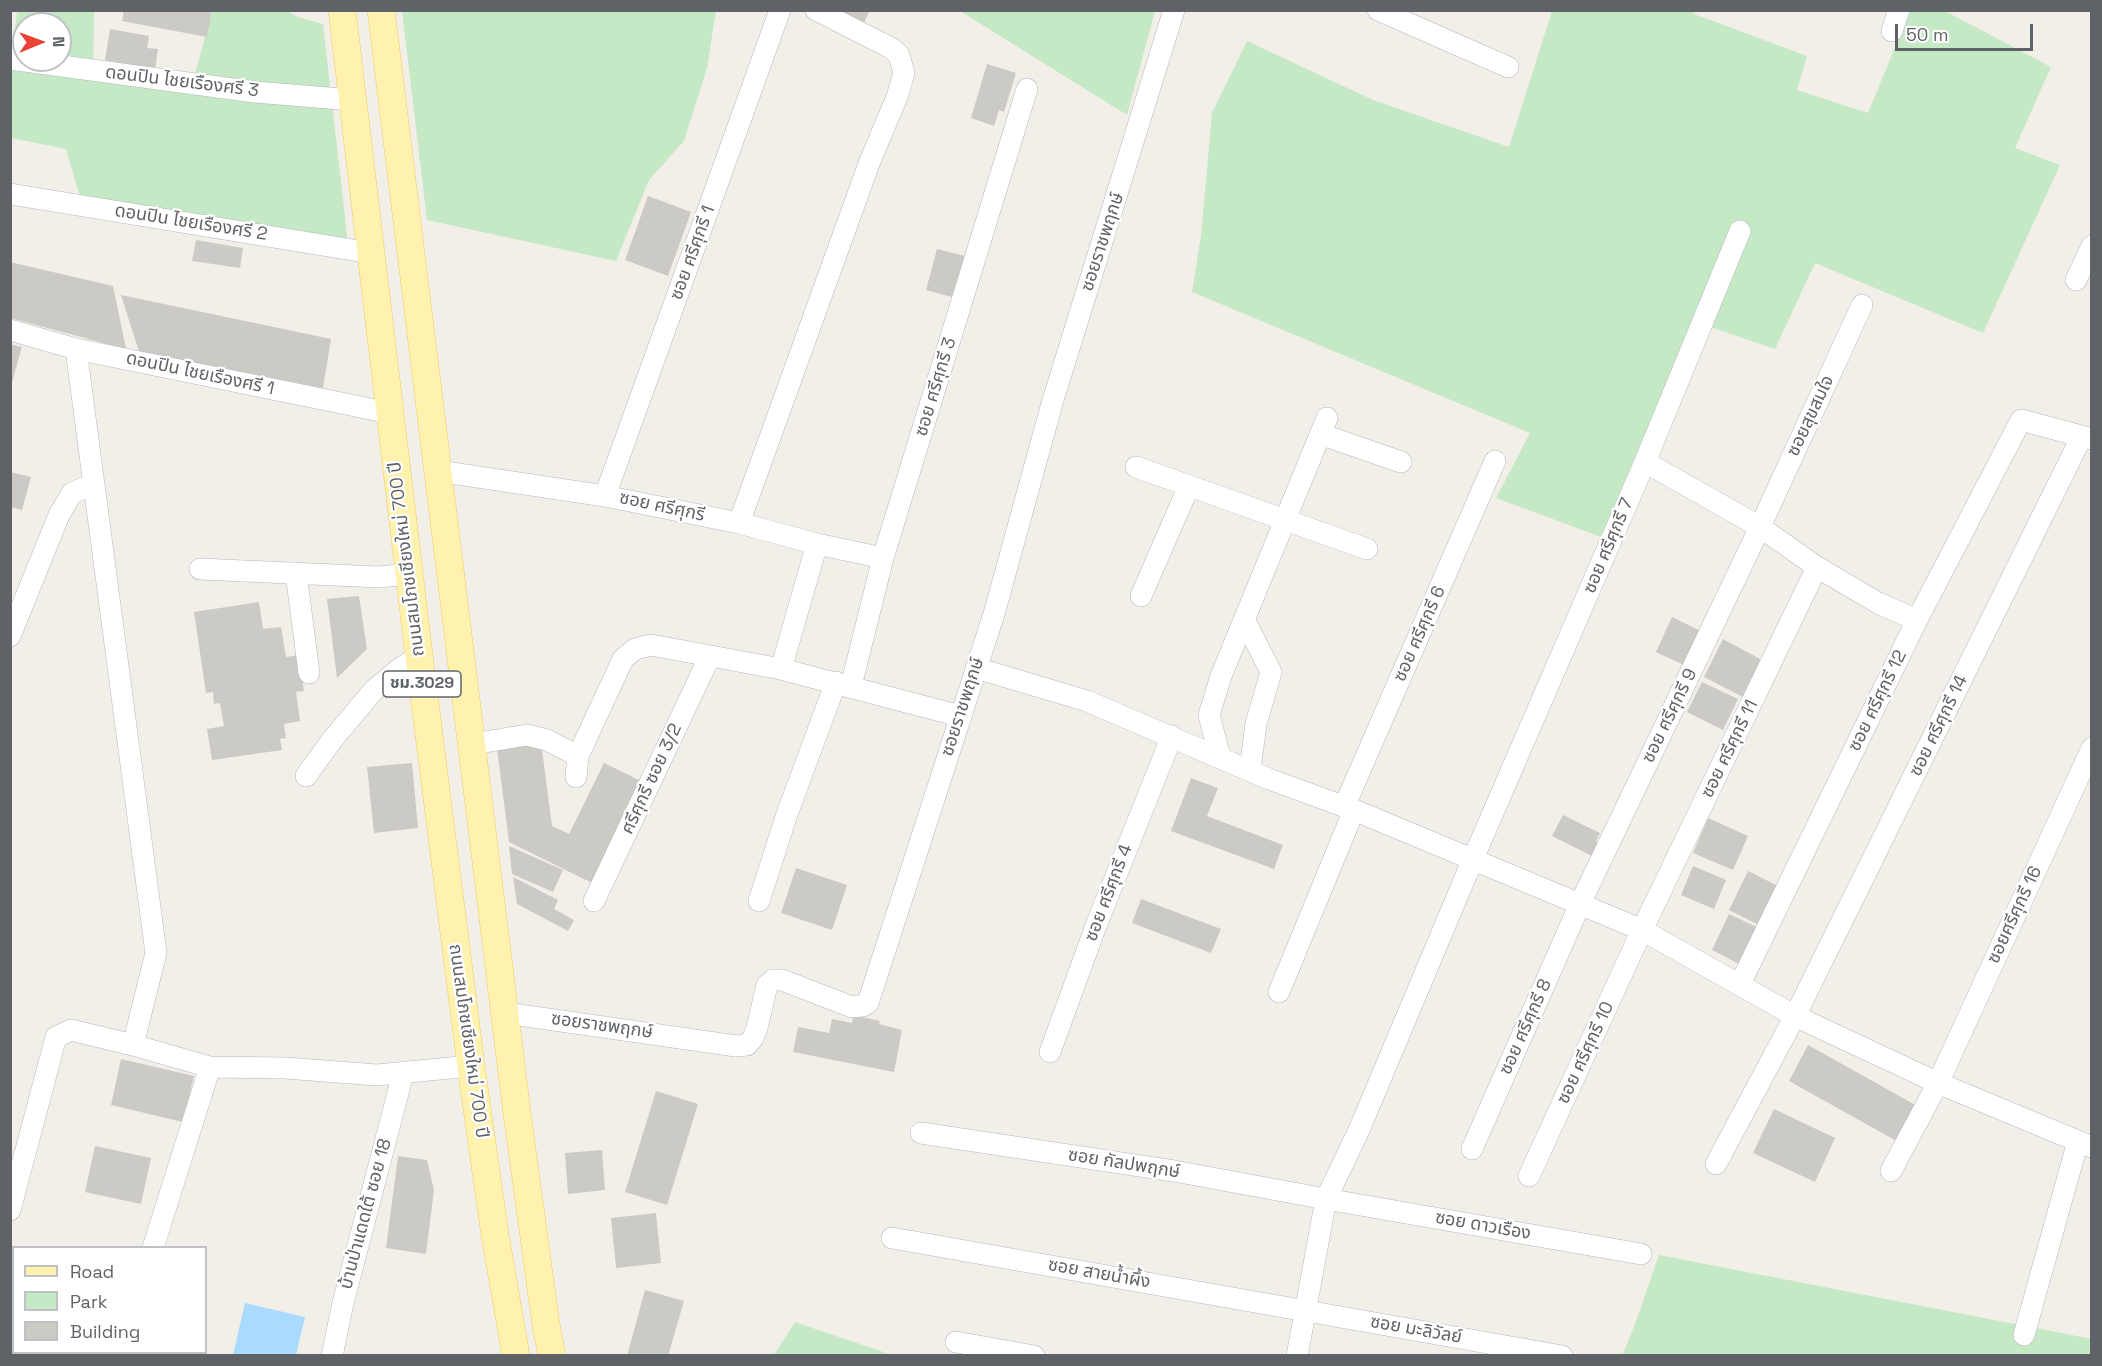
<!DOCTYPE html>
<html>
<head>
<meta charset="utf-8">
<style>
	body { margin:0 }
	#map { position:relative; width:2102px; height:1366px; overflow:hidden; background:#f1efe8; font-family:"Space Grotesk",sans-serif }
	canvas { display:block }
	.frame { position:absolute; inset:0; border:12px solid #5f6368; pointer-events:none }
	.legend { position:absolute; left:12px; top:1246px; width:195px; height:108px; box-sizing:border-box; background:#fff; border:2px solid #bfc1c3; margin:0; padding:8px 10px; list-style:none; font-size:18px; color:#5f6368 }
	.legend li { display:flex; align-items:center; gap:12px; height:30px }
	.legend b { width:30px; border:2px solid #bfc1c3 }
	.north { position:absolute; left:12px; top:12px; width:60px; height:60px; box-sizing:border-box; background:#fff; border:2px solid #bfc1c3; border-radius:50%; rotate:89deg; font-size:16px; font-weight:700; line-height:24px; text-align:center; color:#5f6368 }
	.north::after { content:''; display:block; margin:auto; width:21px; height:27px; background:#ea4335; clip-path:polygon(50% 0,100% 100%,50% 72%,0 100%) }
	.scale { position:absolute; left:1895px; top:24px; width:138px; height:27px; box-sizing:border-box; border:3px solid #5f6368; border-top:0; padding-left:8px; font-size:18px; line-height:21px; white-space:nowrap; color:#5f6368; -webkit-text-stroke:4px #fff; paint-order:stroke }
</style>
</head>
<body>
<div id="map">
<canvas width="2102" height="1366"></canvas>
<div class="frame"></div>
<ul class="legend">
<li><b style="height:8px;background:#fff2af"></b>Road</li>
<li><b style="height:16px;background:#c5e8c5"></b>Park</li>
<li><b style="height:16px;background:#cccac5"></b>Building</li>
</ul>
<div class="north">N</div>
<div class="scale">50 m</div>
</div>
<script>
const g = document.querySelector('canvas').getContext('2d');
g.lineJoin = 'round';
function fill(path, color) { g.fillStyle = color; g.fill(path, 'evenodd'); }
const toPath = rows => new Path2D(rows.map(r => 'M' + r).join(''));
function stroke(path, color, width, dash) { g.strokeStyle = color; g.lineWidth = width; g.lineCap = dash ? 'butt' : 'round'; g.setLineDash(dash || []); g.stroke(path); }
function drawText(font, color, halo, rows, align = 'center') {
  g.font = font + ' "Space Grotesk","Noto Sans Thai",sans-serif'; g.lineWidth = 4.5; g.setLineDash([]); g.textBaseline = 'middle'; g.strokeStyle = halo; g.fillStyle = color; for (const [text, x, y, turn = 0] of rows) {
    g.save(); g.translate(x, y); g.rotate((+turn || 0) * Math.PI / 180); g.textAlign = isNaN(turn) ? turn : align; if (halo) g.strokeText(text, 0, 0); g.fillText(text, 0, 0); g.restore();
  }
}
fill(toPath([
	[17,11,94,11,93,78,191,89,212,11,287,11,298,17,323,24,348,244,81,200,66,149,11,138,10,68],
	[24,24,60,24,60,60,24,60],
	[402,11,716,11,707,68,684,141,649,180,616,261,427,220],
	[960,11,1155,11,1127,115],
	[1552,11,1695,11,1694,14,1807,56,1797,90,1868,113,1910,11,1945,11,2051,67,2015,148,2060,165,1983,333,1815,263,1775,349,1693,321,1601,537,1496,498,1530,433,1192,292,1201,236,1212,113,1247,41,1373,100,1509,147],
	[1659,1255,2092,1339,2091,1356,1622,1356,1634,1327],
	[795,1322,892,1355,774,1355]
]), '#c5e8c5');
fill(toPath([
	[245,1303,305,1317,296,1355,233,1355]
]), '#aadaff');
fill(toPath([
	[124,10,212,10,207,37,122,21],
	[835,10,870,10,863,25],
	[110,29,149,36,147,48,158,49,155,69,105,60],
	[987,64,1016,73,1004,112,999,110,994,126,971,118],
	[648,196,691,212,668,276,625,260],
	[196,240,243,248,240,268,192,261],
	[937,249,965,256,959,277,959,299,926,290],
	[10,262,113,286,126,349,10,318],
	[121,295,331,339,323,388,139,352],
	[10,344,22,347,11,386,10,386],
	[10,472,31,477,22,510,10,507],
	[359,596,367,649,337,678,327,599],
	[259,602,263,629,281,627,286,657,299,655,304,691,296,692,300,721,284,724,286,738,280,739,282,750,212,760,207,729,224,726,220,703,214,704,213,692,206,693,194,612],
	[1672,617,1705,633,1686,666,1656,652],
	[1723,639,1762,660,1743,697,1704,677],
	[1702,682,1738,699,1723,730,1687,712],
	[541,742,552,826,569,834,604,763,643,782,594,884,509,842,497,748],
	[412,763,418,828,374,833,367,767],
	[1191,778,1218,788,1207,816,1283,845,1274,869,1171,831],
	[1563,815,1600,833,1596,842,1602,845,1596,858,1552,836],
	[1708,818,1748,836,1733,870,1693,853],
	[509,846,563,870,553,892,512,874],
	[1693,866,1726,880,1714,909,1681,895],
	[796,868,847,885,832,930,781,913],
	[1748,871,1784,889,1765,928,1729,910],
	[513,877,558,900,554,909,574,920,568,931,517,904],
	[1141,899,1221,929,1211,953,1132,923],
	[1729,914,1763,930,1745,967,1712,950],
	[853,1015,880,1021,879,1024,902,1030,894,1072,793,1052,798,1027,829,1033,832,1019,852,1023],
	[1808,1045,1919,1107,1900,1143,1789,1081],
	[121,1059,194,1076,183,1122,111,1105],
	[656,1091,698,1104,667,1205,625,1192],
	[1774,1109,1835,1138,1815,1182,1753,1153],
	[95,1146,151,1158,141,1204,85,1192],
	[602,1150,605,1190,568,1194,565,1153],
	[398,1156,427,1160,434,1190,426,1254,386,1248],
	[656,1213,661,1263,616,1268,611,1218],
	[645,1290,684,1301,668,1356,627,1356]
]), '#cccac5');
const minor = toPath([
	[1378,10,1508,67],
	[1892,31,1899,10],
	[10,59,255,92,353,100],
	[10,194,371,253],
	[2076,280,2092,246],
	[10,330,76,349,390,413],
	[76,349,156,953,133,1045],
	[1320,434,1401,462],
	[1645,462,1760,527,1817,567,1878,603,1917,620],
	[1136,467,1367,549],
	[438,471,605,496,739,523,817,544,883,558],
	[605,496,780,10],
	[739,523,870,161,897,97,904,73,899,55,891,48,816,10],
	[200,569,379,577,409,574],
	[296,573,309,673],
	[1141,596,1189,486],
	[1245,621,1271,672,1256,724,1250,770],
	[10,636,59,515,72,493,93,484],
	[976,668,1087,701,1269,779,1354,810,1642,930,1795,1016,1938,1083,2092,1147],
	[781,669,817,544],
	[851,686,883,558,1027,89],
	[473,744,527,735,547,740,578,756],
	[1220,757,1209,715,1221,676,1327,418],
	[306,776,332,740,374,690,399,669,419,656],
	[576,777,578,756,623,659,635,649,651,645,781,669,960,716],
	[1344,807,1495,461],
	[594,901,710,656],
	[759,901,787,814,836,682],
	[1740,984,1917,620,2021,420,2092,439],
	[1279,992,1354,810],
	[505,1013,736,1046,747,1045,753,1038,757,1028,767,985,773,980,782,980,852,1007,863,1006,868,1003,994,614,1053,400,1174,10],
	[1050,1052,1097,923,1172,736],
	[921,1133,1174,1171,1326,1199,1641,1254],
	[1472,1149,1580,904,1760,527,1862,305],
	[1716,1164,1795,1016,2082,436],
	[1891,1171,1938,1083,2092,748],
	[1529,1176,1642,930,1817,567],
	[10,1210,56,1037,71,1030,133,1045,210,1067,285,1068,377,1075,471,1066],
	[892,1238,1562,1356],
	[153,1248,210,1067],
	[2024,1335,2078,1141],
	[956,1342,1034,1356],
	[118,1356,119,1352],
	[332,1356,343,1303,403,1074],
	[1297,1356,1326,1199,1359,1130,1473,859,1645,462,1740,231]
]);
const major = toPath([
	[342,10,419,656,471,1066,495,1235,516,1356],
	[381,10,517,1113,546,1325,552,1356]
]);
stroke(minor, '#b5b8bc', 22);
stroke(major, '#f2c960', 28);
stroke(minor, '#fff', 21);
stroke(major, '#fff2af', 27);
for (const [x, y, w] of [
	[422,684,78]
]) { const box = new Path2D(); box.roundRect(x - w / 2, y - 13, w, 26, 4.5); g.fillStyle = '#fff'; g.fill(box); stroke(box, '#5f6368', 1.5); }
drawText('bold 16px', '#5f6368', null, [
	["ชม.3029",422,684]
]);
drawText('18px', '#5f6368', '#fff', [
	["ดอนปิน ไชยเรืองศรี 3",182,82,7],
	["ดอนปิน ไชยเรืองศรี 2",191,223,9],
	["ซอยราชพฤกษ์",1103,242,-72],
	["ซอย ศรีศุกรี 1",693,253,-70],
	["ดอนปิน ไชยเรืองศรี 1",200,374,12],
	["ซอย ศรีศุกรี 3",936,387,-73],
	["ซอยสุขสมใจ",1811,416,-65],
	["ซอย ศรีศุกรี",662,507,12],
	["ซอย ศรีศุกรี 7",1609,546,-67],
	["ถนนสมโภชเชียงใหม่ 700 ปี",407,559,-97],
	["ซอย ศรีศุกรี 6",1420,634,-66],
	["ซอย ศรีศุกรี 12",1878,701,-64],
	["ซอยราชพฤกษ์",963,707,-72],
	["ซอย ศรีศุกรี 9",1670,716,-64],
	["ซอย ศรีศุกรี 14",1939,726,-64],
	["ซอย ศรีศุกรี 11",1730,749,-64],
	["ศรีศุกรี ซอย 3/2",652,779,-65],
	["ซอย ศรีศุกรี 4",1109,893,-69],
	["ซอยศรีศุกรี 16",2015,915,-65],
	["ซอยราชพฤกษ์",602,1026,8],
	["ซอย ศรีศุกรี 8",1526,1027,-66],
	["ถนนสมโภชเชียงใหม่ 700 ปี",468,1041,82],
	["ซอย ศรีศุกรี 10",1586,1053,-65],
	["ซอย กัลปพฤกษ์",1124,1164,9],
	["บ้านป่าแดดใต้ ซอย 18",366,1214,-75],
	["ซอย ดาวเรือง",1483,1226,10],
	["ซอย สายน้ำผึ้ง",1099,1274,10],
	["ซอย มะลิวัลย์",1416,1330,10]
]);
</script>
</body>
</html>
